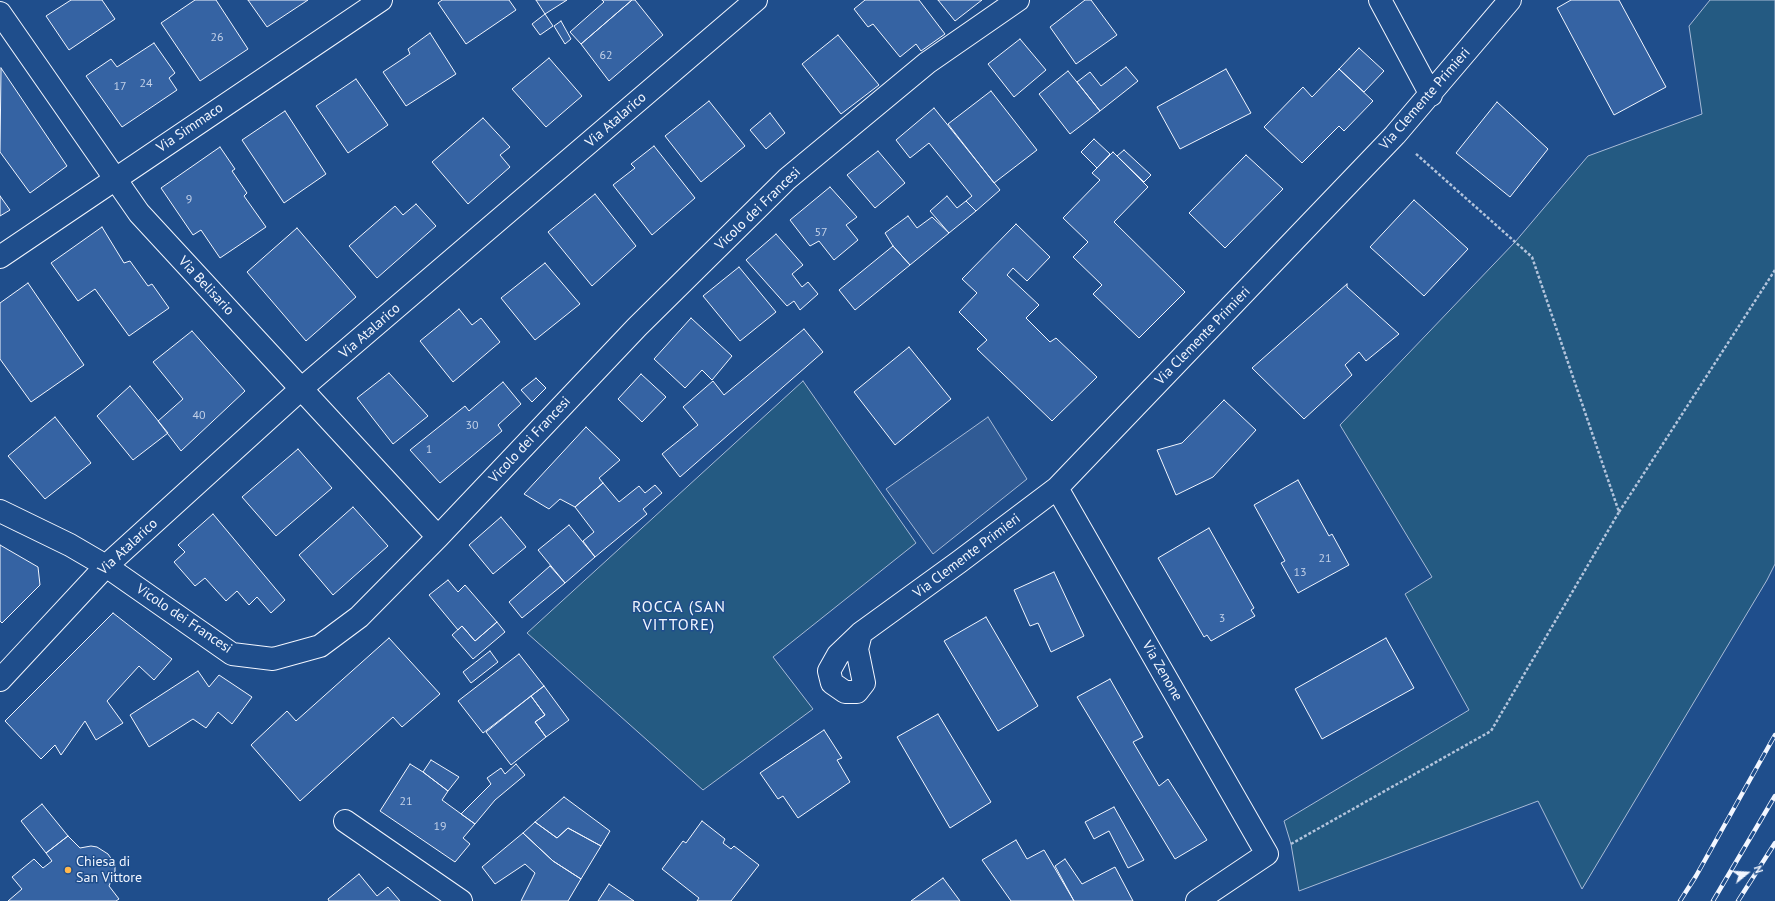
<!DOCTYPE html>
<html>
<head>
<meta charset="utf-8">
<style>
	body { margin:0 }
	#map { position:relative; width:1775px; height:901px; overflow:hidden; background:#1f4e8c; font-family:"PT Sans",sans-serif }
	canvas { display:block }
	.north { position:absolute; left:1727px; top:853px; width:40px; height:40px; -webkit-text-stroke:3px #1f4e8c; paint-order:stroke; rotate:72deg; font-size:11px; font-weight:700; line-height:16px; text-align:center; color:#f2f6ff }
	.north::after { content:''; display:block; margin:auto; width:14px; height:18px; background:#f2f6ff; clip-path:polygon(50% 0,100% 100%,50% 72%,0 100%) }
</style>
</head>
<body>
<div id="map">
<canvas width="1775" height="901"></canvas>
<div class="north">N</div>
</div>
<script>
const g = document.querySelector('canvas').getContext('2d');
g.lineJoin = 'round';
function fill(path, color) { g.fillStyle = color; g.fill(path, 'evenodd'); }
const toPath = rows => new Path2D(rows.map(r => 'M' + r).join(''));
function stroke(path, color, width, dash) { g.strokeStyle = color; g.lineWidth = width; g.lineCap = dash ? 'butt' : 'round'; g.setLineDash(dash || []); g.stroke(path); }
function drawText(font, color, halo, rows, align = 'center') {
  g.font = font + ' "PT Sans",sans-serif'; g.lineWidth = 3; g.setLineDash([]); g.textBaseline = 'middle'; g.strokeStyle = halo; g.fillStyle = color; for (const [text, x, y, turn = 0] of rows) {
    g.save(); g.translate(x, y); g.rotate((+turn || 0) * Math.PI / 180); g.textAlign = isNaN(turn) ? turn : align; if (halo) g.strokeText(text, 0, 0); g.fillText(text, 0, 0); g.restore();
  }
}
const green = toPath([
	[1710,0,1775,0,1775,564,1767,580,1582,889,1538,801,1299,891,1291,844,1284,821,1469,710,1405,594,1432,577,1340,425,1515,242,1588,156,1702,114,1689,26,1710,0],
	[803,381,916,543,773,657,813,709,703,790,527,633,803,381]
]);
fill(green, '#245a82');
stroke(green, '#a8bbd7', 1);
const parking = toPath([
	[988,417,1027,479,933,554,886,489,988,417]
]);
fill(parking, '#305b95');
stroke(parking, '#a8bbd7', 1);
const building = toPath([
	[71,0,102,0,115,19,69,50,46,16,71,0],
	[195,0,216,0,248,49,200,81,161,23,195,0],
	[248,0,308,0,267,27,248,0],
	[442,0,509,0,516,10,466,44,438,3,442,0],
	[536,0,567,0,545,14,536,0],
	[602,0,632,0,581,44,570,32,604,2,602,0],
	[632,0,635,0,663,35,609,81,581,44,632,0],
	[865,0,919,0,945,34,921,51,916,44,900,57,873,24,868,27,854,9,865,0],
	[938,0,982,0,955,21,938,0],
	[1085,0,1091,0,1117,35,1076,64,1050,27,1085,0],
	[1571,0,1619,0,1666,87,1614,115,1557,8,1571,0],
	[545,14,553,26,540,35,532,24,545,14],
	[561,21,571,39,565,44,554,26,561,21],
	[430,33,456,74,406,106,383,72,410,54,408,49,430,33],
	[838,35,879,85,841,114,802,64,838,35],
	[1020,39,1046,70,1014,97,988,64,1020,39],
	[154,43,175,73,169,78,177,90,122,127,86,76,111,59,117,67,154,43],
	[1359,48,1384,71,1364,92,1339,69,1359,48],
	[549,58,582,96,546,127,512,89,549,58],
	[1126,67,1138,81,1100,111,1077,82,1090,72,1101,86,1126,67],
	[1,68,67,166,30,193,0,152,1,68],
	[1226,69,1251,113,1180,149,1157,107,1226,69],
	[1339,69,1373,101,1344,131,1339,126,1302,163,1264,127,1303,87,1312,97,1339,69],
	[1068,71,1100,111,1070,134,1039,94,1068,71],
	[356,79,388,125,348,153,316,106,356,79],
	[991,91,1037,150,994,183,948,124,991,91],
	[709,101,745,146,701,182,665,136,709,101],
	[1497,102,1548,149,1510,197,1456,153,1497,102],
	[934,108,1000,190,976,211,966,201,972,196,929,143,910,158,896,140,934,108],
	[285,111,326,174,284,203,242,140,285,111],
	[770,113,785,133,766,149,750,130,770,113],
	[483,118,510,147,500,155,510,167,468,204,432,162,483,118],
	[1094,139,1110,154,1097,168,1081,152,1094,139],
	[654,146,695,198,652,235,613,185,635,168,631,164,654,146],
	[220,147,235,169,232,171,247,193,244,196,266,227,220,258,201,230,193,235,161,188,220,147],
	[1124,150,1151,175,1144,182,1117,156,1124,150],
	[878,151,905,183,875,208,847,175,878,151],
	[1113,152,1148,187,1114,222,1185,292,1139,338,1093,294,1102,285,1073,257,1088,242,1063,218,1100,180,1092,173,1113,152],
	[1246,155,1283,189,1225,248,1189,213,1246,155],
	[830,187,857,217,846,225,858,240,834,260,819,241,810,246,790,220,830,187],
	[595,194,636,246,592,286,548,232,595,194],
	[0,196,10,210,0,216,0,196],
	[947,196,957,208,966,201,976,211,949,233,930,211,947,196],
	[1414,200,1468,249,1424,296,1370,247,1414,200],
	[416,204,436,226,377,278,349,246,395,206,403,215,416,204],
	[908,216,917,228,932,217,949,233,910,265,893,246,885,233,908,216],
	[1016,224,1050,257,1027,281,1013,268,1007,275,1039,305,1026,318,1050,342,1056,338,1097,377,1052,421,977,349,987,340,959,312,977,293,962,279,1016,224],
	[102,227,124,263,130,261,148,286,152,284,169,308,129,336,95,289,78,301,51,263,102,227],
	[297,228,356,297,306,341,247,272,297,228],
	[776,234,803,265,792,274,802,287,808,282,818,294,800,310,794,301,787,306,746,260,776,234],
	[893,246,910,265,855,310,839,290,893,246],
	[545,263,580,304,535,340,501,298,545,263],
	[739,267,776,312,740,341,703,296,739,267],
	[28,283,84,365,31,402,0,359,0,303,28,283],
	[1347,284,1347,287,1399,334,1366,361,1359,352,1345,365,1352,375,1304,419,1252,368,1347,284],
	[459,309,472,325,481,318,500,342,453,382,420,341,459,309],
	[691,318,732,356,712,380,702,370,685,388,654,359,691,318],
	[804,329,823,352,680,477,662,454,698,425,683,407,713,381,724,395,804,329],
	[192,331,245,391,181,451,158,421,183,399,153,362,192,331],
	[909,347,951,399,895,445,854,392,909,347],
	[389,373,428,416,393,444,357,398,389,373],
	[641,374,666,397,642,422,618,399,641,374],
	[536,378,546,388,532,402,521,390,536,378],
	[503,382,521,404,498,425,502,431,440,483,410,450,465,406,469,411,503,382],
	[130,386,168,433,133,460,97,416,130,386],
	[1224,400,1256,430,1213,477,1176,495,1157,450,1182,443,1224,400],
	[55,417,91,463,45,499,8,456,55,417],
	[586,427,620,460,599,478,603,483,575,507,560,499,549,509,524,494,586,427],
	[298,449,332,488,276,536,242,497,298,449],
	[1298,480,1329,536,1332,534,1349,565,1298,593,1281,563,1285,561,1254,505,1298,480],
	[603,483,619,502,639,486,645,493,655,485,662,493,643,509,647,514,595,557,583,541,594,532,575,507,603,483],
	[353,507,388,546,333,595,299,555,353,507],
	[213,514,285,600,271,613,257,597,249,605,237,591,226,601,205,578,195,586,174,562,185,552,178,545,213,514],
	[501,517,526,547,493,574,469,545,501,517],
	[569,525,595,557,565,583,538,550,569,525],
	[1209,528,1254,608,1251,610,1255,616,1211,641,1207,635,1204,637,1158,558,1209,528],
	[0,545,38,567,40,585,2,623,0,621,0,545],
	[550,566,565,583,522,618,509,602,550,566],
	[1054,572,1084,636,1051,652,1038,623,1030,626,1014,590,1054,572],
	[448,580,458,592,465,585,497,622,475,641,462,626,458,630,429,595,448,580],
	[113,613,172,659,154,680,139,666,107,701,123,723,96,740,85,721,61,755,55,745,41,759,5,721,113,613],
	[986,617,1038,706,998,731,944,641,986,617],
	[497,622,505,632,473,659,452,635,462,626,475,641,497,622],
	[389,638,440,694,402,727,393,717,300,801,251,745,287,711,296,721,389,638],
	[1386,638,1414,688,1322,739,1295,689,1386,638],
	[490,651,498,662,471,683,463,672,490,651],
	[519,654,544,686,483,733,458,701,519,654],
	[198,671,209,687,219,675,252,697,232,724,218,712,206,728,193,719,149,747,130,715,198,671],
	[1110,679,1143,737,1133,742,1159,786,1168,779,1207,840,1175,859,1077,697,1110,679],
	[544,686,569,720,546,737,535,722,545,715,531,696,544,686],
	[531,696,545,715,535,722,546,737,511,765,486,732,531,696],
	[938,714,991,802,950,828,897,737,938,714],
	[824,730,842,758,837,760,850,782,798,818,783,796,778,799,760,773,824,730],
	[431,760,459,777,448,791,423,772,431,760],
	[410,764,423,772,448,791,442,800,475,824,463,838,470,844,455,862,380,811,410,764],
	[516,764,525,775,495,800,475,824,461,814,491,784,487,778,501,768,505,774,516,764],
	[564,797,610,831,601,846,568,828,557,838,535,822,564,797],
	[42,804,68,836,46,853,21,821,42,804],
	[1114,807,1144,860,1128,868,1109,831,1094,839,1085,822,1114,807],
	[702,821,725,839,723,843,731,849,734,846,759,865,731,901,697,901,699,898,662,869,683,841,686,843,702,821],
	[535,822,557,838,568,828,601,846,581,879,553,861,523,833,535,822],
	[523,833,553,861,581,879,568,901,521,901,535,873,525,864,495,884,482,867,523,833],
	[68,836,80,848,91,846,97,847,108,854,115,864,115,871,109,886,119,899,116,901,8,901,22,889,12,877,34,859,43,868,52,861,46,853,68,836],
	[1016,840,1027,859,1044,850,1074,901,1011,901,982,860,1016,840],
	[1065,859,1082,884,1115,867,1133,901,1074,901,1055,866,1065,859],
	[359,874,377,896,388,887,400,901,329,901,328,899,359,874],
	[943,878,960,901,911,901,943,878],
	[609,884,634,901,598,901,609,884]
]);
fill(building, '#3563a3');
stroke(building, '#f2f6ff', 1);
const street = toPath([
	[1380,0,1431,95],
	[0,13,139,213,438,537],
	[0,257,381,0],
	[1057,488,1267,854,1197,901],
	[0,511,70,545,106,566,232,654,273,659,320,646,359,617,438,537,637,327,787,179,927,63,1018,0],
	[861,633,857,649,864,683,857,692,845,692,832,683,829,671,838,655,861,633,959,562,1057,488,1395,135,1510,0],
	[0,680,106,566,301,389,756,0],
	[345,821,461,901]
]);
stroke(street, '#f2f6ff', 24);
stroke(toPath([
	[1619,512,1775,270],
	[1291,844,1491,731,1619,512,1532,257,1415,153]
]), '#b3c4dc', 2.5, [3, 2]);
stroke(street, '#1f4e8c', 22);
const rail = toPath([
	[1680,901,1696,876,1775,735],
	[1713,901,1775,796],
	[1738,901,1775,843]
]);
stroke(rail, '#f2f6ff', 4.5);
stroke(rail, '#1f4e8c', 3, [9]);
for (const [x, y, r, color] of [
	[68,870,4,"#ffb74d"]
]) { const dot = new Path2D(); dot.arc(x, y, r, 0, 2 * Math.PI); g.fillStyle = color; g.fill(dot); stroke(dot, '#1f4e8c', 1.5); }
drawText('12px', '#c3d1e8', null, [
	["26",217,38],
	["62",606,56],
	["24",146,84],
	["17",120,87],
	["9",189,200],
	["57",821,233],
	["40",199,416],
	["30",472,426],
	["1",429,450],
	["21",1325,559],
	["13",1300,573],
	["3",1222,619],
	["21",406,802],
	["19",440,827]
]);
drawText('14px', '#f2f6ff', '#1f4e8c', [
	["Via Clemente Primieri",1425,99,-49],
	["Via Atalarico",616,120,-41],
	["Via Simmaco",190,128,-34],
	["Vicolo dei Francesi",758,209,-44],
	["Via Belisario",206,286,47],
	["Via Atalarico",370,331,-41],
	["Via Clemente Primieri",1203,336,-46],
	["Vicolo dei Francesi",530,440,-47],
	["Via Atalarico",128,547,-43],
	["Via Clemente Primieri",967,556,-37],
	["Vicolo dei Francesi",184,619,34],
	["Via Zenone",1162,671,60]
]);
drawText('14px', '#f2f6ff', '#1f4e8c', [
	["Chiesa di",76,862],
	["San Vittore",76,878]
], 'left');
g.letterSpacing = '1px';
drawText('16px', '#f2f6ff', '#1f4e8c', [
	["ROCCA (SAN",679,607],
	["VITTORE)",679,625]
]);
g.letterSpacing = '0px';
</script>
</body>
</html>
